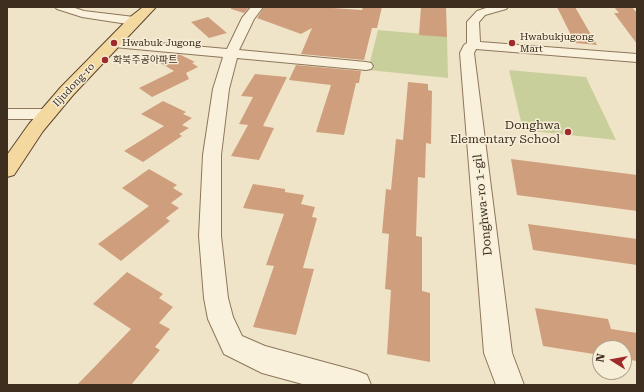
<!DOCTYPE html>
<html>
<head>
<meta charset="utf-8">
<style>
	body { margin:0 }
	#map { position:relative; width:644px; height:392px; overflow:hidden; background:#f0e4c8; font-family:"Roboto Serif",serif }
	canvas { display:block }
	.frame { position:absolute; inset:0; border:8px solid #3d2e20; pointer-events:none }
	.north { position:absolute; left:592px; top:340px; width:40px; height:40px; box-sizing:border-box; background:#f7eed8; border:1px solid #ada18e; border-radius:50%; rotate:281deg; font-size:11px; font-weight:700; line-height:16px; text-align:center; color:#3d2e20 }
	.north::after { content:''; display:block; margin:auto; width:14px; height:18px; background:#9e2a2b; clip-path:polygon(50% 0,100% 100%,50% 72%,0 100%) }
</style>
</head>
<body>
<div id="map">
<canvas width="644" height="392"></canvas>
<div class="frame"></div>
<div class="north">N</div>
</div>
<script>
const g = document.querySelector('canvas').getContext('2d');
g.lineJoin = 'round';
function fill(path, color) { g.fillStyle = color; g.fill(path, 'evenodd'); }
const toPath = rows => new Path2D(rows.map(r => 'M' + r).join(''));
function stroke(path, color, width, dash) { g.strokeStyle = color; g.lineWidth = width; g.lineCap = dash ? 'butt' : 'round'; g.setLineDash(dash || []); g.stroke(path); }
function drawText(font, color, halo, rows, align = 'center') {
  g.font = font + ' "Roboto Serif","Noto Sans KR",serif'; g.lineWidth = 3; g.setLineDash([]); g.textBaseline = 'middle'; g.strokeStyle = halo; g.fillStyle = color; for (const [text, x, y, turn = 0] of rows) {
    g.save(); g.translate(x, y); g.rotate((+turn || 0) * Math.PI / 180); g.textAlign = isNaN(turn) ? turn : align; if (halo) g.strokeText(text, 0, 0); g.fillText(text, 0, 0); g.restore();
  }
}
fill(toPath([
	[378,30,447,36,448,78,368,70],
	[509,70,586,77,616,140,523,130]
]), '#c9cf9b');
fill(toPath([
	[231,7,249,7,244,13,231,9],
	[264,7,318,7,362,10,363,7,382,7,377,28,372,28,364,60,301,54,312,28,301,34,257,18],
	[421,7,446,7,447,37,419,35],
	[557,7,575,7,597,45,575,43],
	[614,7,632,7,637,13,637,44,614,13,619,13],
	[208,17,227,33,209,38,191,22],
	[174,54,181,55,195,62,192,63,198,67,186,73,189,79,152,97,139,88,174,71,157,61],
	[296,65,361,71,359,83,356,83,344,135,316,132,331,85,289,80],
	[255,74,287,77,263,126,274,128,259,160,231,156,248,125,239,124,253,97,241,96],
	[408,82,428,84,428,90,432,91,431,144,426,143,425,178,418,177,416,236,422,237,422,291,430,293,430,362,387,354,391,290,385,289,389,234,382,233,386,189,391,190,396,139,403,140],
	[163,101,186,112,183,114,192,118,182,125,189,128,179,134,182,136,143,162,124,151,164,126,141,114],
	[511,159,637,175,637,211,517,195],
	[149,169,177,185,173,188,183,194,171,203,179,208,166,218,170,221,121,261,98,244,149,206,122,188],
	[253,184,285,189,285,192,304,195,301,204,315,207,312,217,317,218,303,268,314,269,296,335,253,327,274,266,266,265,284,214,243,208],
	[528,224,637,239,637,265,533,250],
	[127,272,163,294,159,298,173,307,159,323,170,329,155,347,160,350,131,385,77,385,131,329,93,304],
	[535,308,608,319,611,329,637,333,637,361,624,359,624,348,600,348,600,355,543,346]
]), '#cf9f7d');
const minor = toPath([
	[55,7,72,7,84,11,134,17,138,18,140,21,138,24,134,25,82,17,57,9,55,7],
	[251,7,263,7,254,19,239,50,366,62,371,63,373,66,371,69,366,70,237,58,229,89,221,155,221,236,228,298,233,317,242,336,265,346,357,371,367,375,371,385,306,385,262,373,224,354,208,319,204,298,199,236,203,155,213,89,223,57,114,47,109,46,108,43,109,40,114,39,227,49,242,18,251,7],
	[489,7,508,7,506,9,485,15,479,22,480,42,637,54,637,62,476,49,474,53,512,353,524,385,496,385,484,353,460,53,464,45,467,43,467,22,477,11,489,7],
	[7,109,48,109,54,111,56,114,54,117,48,119,7,119,7,109]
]);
const major = toPath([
	[143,7,156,7,73,95,43,131,14,175,7,177,7,155,29,124,61,87,129,18,143,7]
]);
stroke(minor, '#8d765c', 2);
stroke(major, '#5b4430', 2);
fill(minor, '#faf1dc');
fill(major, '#f3d9a0');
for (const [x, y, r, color] of [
	[114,43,4,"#9e2a2b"],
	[512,43,4,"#9e2a2b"],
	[105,60,4,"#9e2a2b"],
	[568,132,4,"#9e2a2b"]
]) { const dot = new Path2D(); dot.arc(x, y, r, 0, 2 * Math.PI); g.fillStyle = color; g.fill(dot); stroke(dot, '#f7eed8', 1.5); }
drawText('10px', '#3d2e20', '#f7eed8', [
	["Hwabukjugong",520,37],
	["Mart",520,49],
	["Hwabuk Jugong",122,43],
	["화북주공아파트",113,60]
], 'left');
drawText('10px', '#3d2e20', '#f7eed8', [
	["Iljudong-ro",74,85,-47]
]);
drawText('12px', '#3d2e20', '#f7eed8', [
	["Donghwa",560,125],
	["Elementary School",560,139]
], 'right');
drawText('12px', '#3d2e20', '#f7eed8', [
	["Donghwa-ro 1-gil",483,205,-96]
]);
</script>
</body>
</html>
